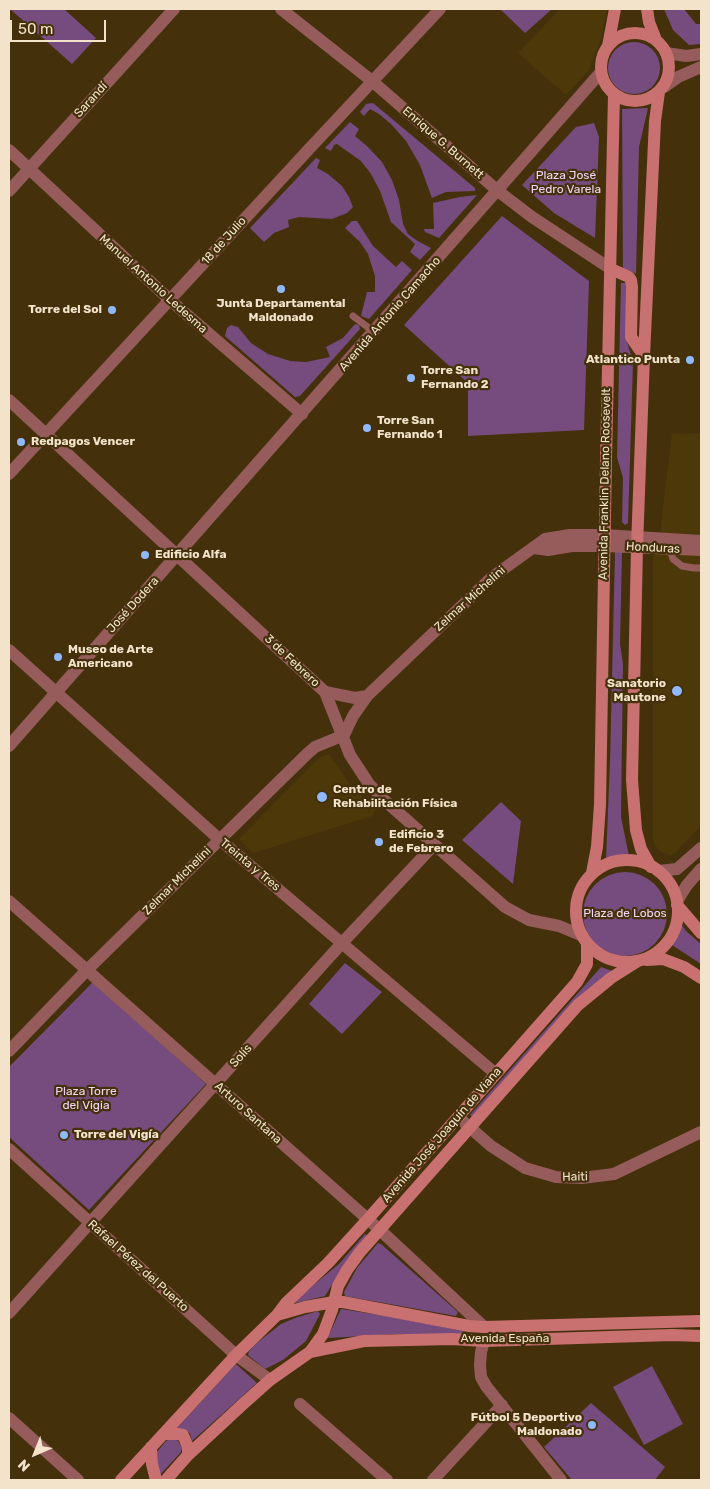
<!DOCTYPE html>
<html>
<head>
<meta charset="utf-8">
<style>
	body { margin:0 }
	#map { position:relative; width:710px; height:1489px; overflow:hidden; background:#44310c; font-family:Rubik,sans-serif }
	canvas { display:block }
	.frame { position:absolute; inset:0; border:10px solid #f2e3ca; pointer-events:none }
	.north { position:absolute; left:10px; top:1429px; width:50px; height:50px; -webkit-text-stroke:4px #44310c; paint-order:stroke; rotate:224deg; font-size:14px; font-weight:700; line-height:20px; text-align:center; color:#f2e3ca }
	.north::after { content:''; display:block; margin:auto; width:18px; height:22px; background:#f2e3ca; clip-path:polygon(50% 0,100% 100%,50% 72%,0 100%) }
	.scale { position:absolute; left:10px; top:20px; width:96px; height:22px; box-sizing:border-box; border:2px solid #f2e3ca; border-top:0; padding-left:6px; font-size:15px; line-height:18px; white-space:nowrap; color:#f2e3ca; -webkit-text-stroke:4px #44310c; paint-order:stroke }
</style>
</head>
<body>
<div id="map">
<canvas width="710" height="1489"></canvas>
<div class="frame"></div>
<div class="north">N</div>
<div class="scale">50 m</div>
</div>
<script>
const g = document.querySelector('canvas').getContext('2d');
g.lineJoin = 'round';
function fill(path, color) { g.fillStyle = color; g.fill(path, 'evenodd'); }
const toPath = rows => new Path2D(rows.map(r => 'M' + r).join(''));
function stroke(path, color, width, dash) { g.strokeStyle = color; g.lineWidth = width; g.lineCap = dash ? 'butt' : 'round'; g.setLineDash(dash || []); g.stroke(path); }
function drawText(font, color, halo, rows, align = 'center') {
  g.font = font + ' Rubik,sans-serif'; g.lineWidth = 4.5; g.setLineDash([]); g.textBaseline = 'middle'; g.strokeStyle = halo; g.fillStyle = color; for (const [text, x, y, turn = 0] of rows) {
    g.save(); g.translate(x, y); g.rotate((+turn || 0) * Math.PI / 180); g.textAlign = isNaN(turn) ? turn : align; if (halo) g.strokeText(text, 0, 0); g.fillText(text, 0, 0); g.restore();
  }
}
fill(toPath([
	[560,9,607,9,601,39,588,71,566,95,518,53],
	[701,433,701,826,675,853,670,855,661,852,655,845,653,839,653,556,661,547,661,525,672,434],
	[329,754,350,784,376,810,372,816,253,853,239,839,314,763,321,757]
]), '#4d380a');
fill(toPath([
	[10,9,64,9,96,38,72,64],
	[500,9,552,9,525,33],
	[664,9,684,9,696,24,701,24,701,44,689,45,673,30],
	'608 68a26 26 0 1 1 52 0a26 26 0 1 1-52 0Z',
	[373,103,475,188,475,191,446,192,432,198,420,165,406,141,391,124,379,114,370,109,364,116,360,112,366,104],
	[648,108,639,147,636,274,631,271,623,269,622,109],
	[350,122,359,129,355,136,368,147,382,162,392,180,399,200,403,224,408,234,416,240,431,248,420,260,410,252,415,244,391,222,380,191,371,174,361,161,337,144,334,145,331,151,325,148],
	[594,123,599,137,595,238,554,213,522,185,576,127],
	[316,158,320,160,317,168,328,174,342,186,349,197,353,207,347,213,332,219,299,217,288,220,289,227,274,233,264,242,250,228],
	[477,195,439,238,425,232,424,229,434,229,433,203,460,197],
	[502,216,589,281,584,430,468,436,468,383,404,325],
	[352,221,357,221,373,246,396,267,402,261,412,270,369,319,361,316,367,292,375,292,375,276,368,254,360,242,345,228],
	[621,283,627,283,627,341,633,363,628,523,625,525,622,522,623,478,617,457],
	[355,324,359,325,360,329,300,396,295,397,225,336,227,328,231,325,238,327,251,343,268,354,290,361,306,362,330,357,326,347,343,338],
	[615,552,622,552,620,644,623,664,621,817,629,856,606,860,610,762],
	[501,802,521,821,513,884,462,840],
	'583 914a42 42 0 1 1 84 0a42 42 0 1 1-84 0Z',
	[681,924,686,931,701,944,701,964,672,945,679,935],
	[345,963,382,992,342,1034,309,1004],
	[601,967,612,971,472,1117,470,1115],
	[93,982,206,1084,89,1210,9,1137,9,1067],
	[365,1234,367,1235,344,1265,325,1296,295,1303,294,1301,339,1264],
	[378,1243,381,1244,458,1312,456,1316,345,1296,344,1292,357,1268],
	[341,1309,392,1317,463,1331,464,1334,394,1334,329,1338,328,1337],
	[318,1311,320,1314,306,1341,283,1360,265,1369,248,1355,249,1351,258,1342,281,1324,295,1318],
	[236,1364,257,1383,192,1441,190,1433,177,1428],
	[652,1366,683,1424,644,1445,613,1387],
	[591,1403,665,1467,655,1480,572,1480,544,1447],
	[170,1439,174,1439,178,1441,182,1448,181,1452,159,1476,157,1452,166,1441]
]), '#764b7e');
stroke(toPath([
	[353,316,374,332],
	[670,549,673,559,682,566,694,568,701,568]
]), '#955c5b', 7);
stroke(toPath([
	[9,150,170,300,302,414],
	[9,474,310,148,440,9],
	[534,548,548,550,572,546,604,546],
	[9,650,219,839,496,1074],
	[325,692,355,698,367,696],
	[9,901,380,1230,484,1327],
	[9,1051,87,970,308,753,315,747,344,735,353,716,367,696,491,578,545,539,570,535,604,535],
	[458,1117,491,1146,525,1168,556,1177,582,1178,614,1174,701,1132],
	[9,1149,236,1355,270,1380],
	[9,1313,342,943,434,845],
	[484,1341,481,1352,480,1365,481,1377,486,1386,561,1480],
	[300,1404,387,1480],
	[9,1418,78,1480],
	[433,1480,502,1405]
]), '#955c5b', 12);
stroke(toPath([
	[281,9,372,81,498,191,532,217,611,269],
	[666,53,686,56,701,54],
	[664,87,678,77,701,67],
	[9,191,174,9],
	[9,400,325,692,350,755,369,784,383,799,505,907,529,920,559,926,583,936],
	[604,535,701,541],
	[604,546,701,550],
	[9,746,601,72],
	[658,871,677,869,701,848],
	[677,901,687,885,701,869]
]), '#955c5b', 12);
stroke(toPath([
	[647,9,649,22,656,40],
	'601 67a34 34 0 1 1 68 0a34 34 0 1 1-68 0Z',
	[608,46,615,9],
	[611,269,629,277,631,280,632,287,631,337,644,356],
	'576 911a51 51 0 1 1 102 0a51 51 0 1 1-102 0Z',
	[651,867,641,849,636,830,632,780,637,547,644,356,655,121,659,92],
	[592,873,597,847,600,805,606,459,614,94],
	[677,905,701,933],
	[647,960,663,959,684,967,701,978],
	[277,1315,286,1303,328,1263,368,1219,577,982,587,964,587,944],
	[310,1352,364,1341,452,1339,484,1341,672,1335,701,1336],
	[164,1434,178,1434,183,1435,188,1447,188,1455],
	[151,1447,152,1464,156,1480],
	[121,1480,236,1355,277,1315,305,1307,334,1302,343,1302,469,1326,484,1327,701,1321],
	[166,1480,188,1455,242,1405,270,1380,310,1352,323,1334,332,1310,338,1286,347,1270,360,1252,578,1005,611,978,638,961]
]), '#c97070', 12);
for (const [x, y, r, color] of [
	[281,289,5,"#90b8fd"],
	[112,310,5,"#90b8fd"],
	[690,360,5,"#90b8fd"],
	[411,378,5,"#90b8fd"],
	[367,428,5,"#90b8fd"],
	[21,442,5,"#90b8fd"],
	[145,555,5,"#90b8fd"],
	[58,657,5,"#90b8fd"],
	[677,691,6,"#90b8fd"],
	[322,797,6,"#90b8fd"],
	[379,842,5,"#90b8fd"],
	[64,1135,5,"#90b8fd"],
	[592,1425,5,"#90b8fd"]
]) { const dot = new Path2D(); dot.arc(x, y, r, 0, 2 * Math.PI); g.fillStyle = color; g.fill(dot); stroke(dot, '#44310c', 2); }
drawText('12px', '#f2e3ca', '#44310c', [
	["Sarandí",91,100,-48],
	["Enrique G. Burnett",443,143,41],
	["18 de Julio",224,241,-48],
	["Manuel Antonio Ledesma",153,284,42],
	["Avenida Antonio Camacho",390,314,-49],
	["Avenida Franklin Delano Roosevelt",605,484,-89],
	["Honduras",653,548,3],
	["Zelmar Michelini",470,599,-42],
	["José Dodera",133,605,-48],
	["3 de Febrero",292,661,43],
	["Treinta y Tres",250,865,40],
	["Zelmar Michelini",177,881,-45],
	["Solís",241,1056,-48],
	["Arturo Santana",248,1113,42],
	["Avenida José Joaquín de Viana",442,1135,-49],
	["Haiti",575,1177,-1],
	["Rafael Pérez del Puerto",138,1266,42],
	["Avenida España",505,1339]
]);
drawText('12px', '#f3d6f8', '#44310c', [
	["Plaza José",566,176],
	["Pedro Varela",566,190],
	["Plaza de Lobos",625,914],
	["Plaza Torre",86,1092],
	["del Vigia",86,1106]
]);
drawText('bold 12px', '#f2e3ca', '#44310c', [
	["Junta Departamental",281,304,"center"],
	["Maldonado",281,318,"center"],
	["Torre del Sol",102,310,"right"],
	["Atlantico Punta",680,360,"right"],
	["Torre San",421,371],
	["Fernando 2",421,385],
	["Torre San",377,421],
	["Fernando 1",377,435],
	["Redpagos Vencer",31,442],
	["Edificio Alfa",155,555],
	["Museo de Arte",68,650],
	["Americano",68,664],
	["Sanatorio",666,684,"right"],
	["Mautone",666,698,"right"],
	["Centro de",333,790],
	["Rehabilitación Física",333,804],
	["Edificio 3",389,835],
	["de Febrero",389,849],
	["Torre del Vigía",74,1135],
	["Fútbol 5 Deportivo",582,1418,"right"],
	["Maldonado",582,1432,"right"]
], 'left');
</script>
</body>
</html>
